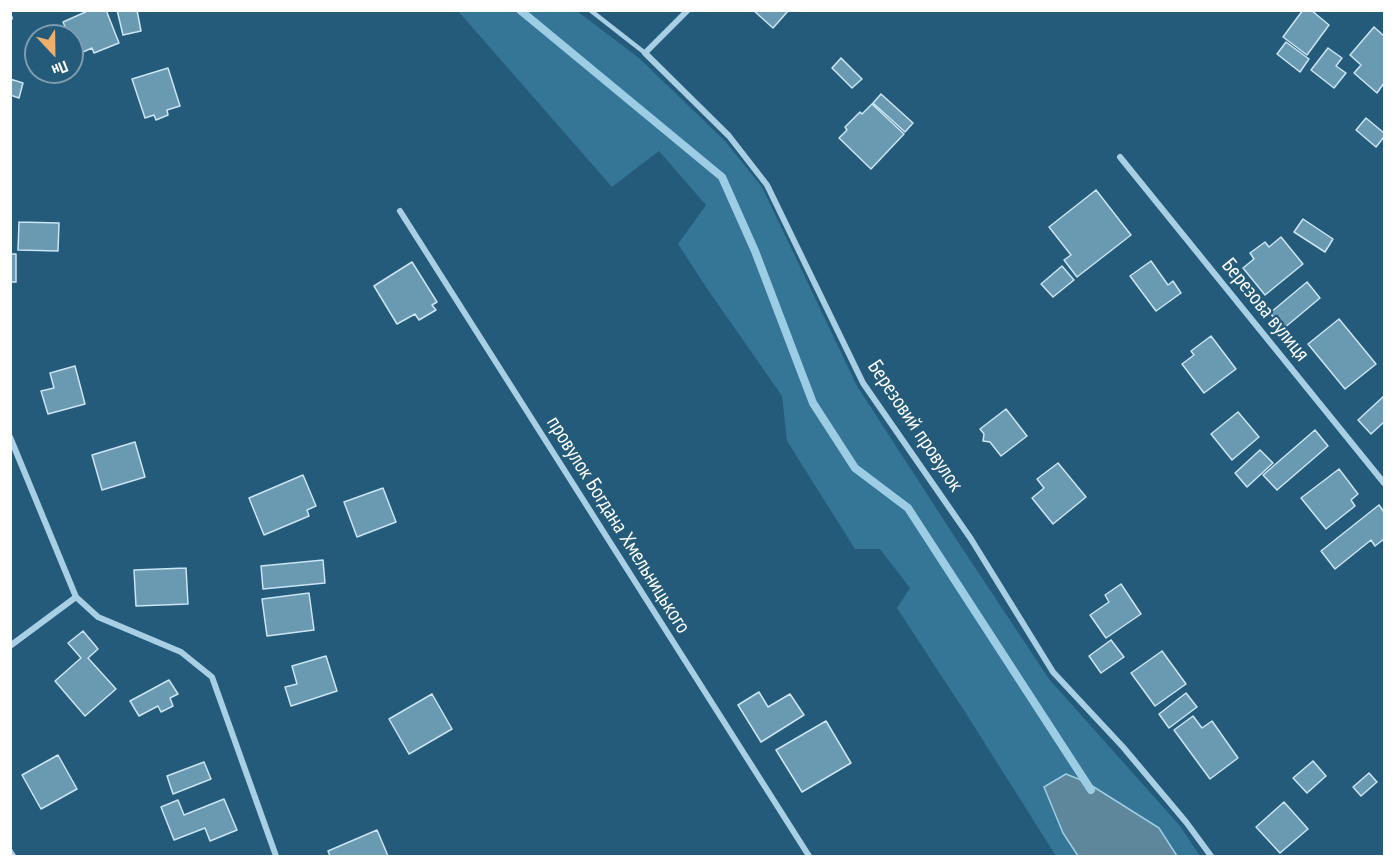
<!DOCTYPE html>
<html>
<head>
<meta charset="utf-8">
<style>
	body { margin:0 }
	#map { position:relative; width:1395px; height:867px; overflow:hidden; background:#255b7a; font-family:"PT Sans Narrow",sans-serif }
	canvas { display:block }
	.frame { position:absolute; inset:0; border:12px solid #fff; pointer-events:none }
	.north { position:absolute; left:24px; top:24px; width:60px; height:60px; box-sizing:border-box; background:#255b7a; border:2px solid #7c9daf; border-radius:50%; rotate:158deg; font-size:16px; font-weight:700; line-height:24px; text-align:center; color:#fff }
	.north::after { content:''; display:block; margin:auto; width:21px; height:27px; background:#eeae6c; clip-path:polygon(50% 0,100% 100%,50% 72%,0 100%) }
</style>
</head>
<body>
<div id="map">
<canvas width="1395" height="867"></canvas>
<div class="frame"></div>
<div class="north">Пн</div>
</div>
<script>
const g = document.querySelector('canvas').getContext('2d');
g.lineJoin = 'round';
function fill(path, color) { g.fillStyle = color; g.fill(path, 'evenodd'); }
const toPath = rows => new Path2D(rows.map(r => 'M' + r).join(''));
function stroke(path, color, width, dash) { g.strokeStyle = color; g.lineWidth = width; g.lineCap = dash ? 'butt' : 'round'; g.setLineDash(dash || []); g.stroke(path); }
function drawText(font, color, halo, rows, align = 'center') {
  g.font = font + ' "PT Sans Narrow",sans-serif'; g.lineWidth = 4.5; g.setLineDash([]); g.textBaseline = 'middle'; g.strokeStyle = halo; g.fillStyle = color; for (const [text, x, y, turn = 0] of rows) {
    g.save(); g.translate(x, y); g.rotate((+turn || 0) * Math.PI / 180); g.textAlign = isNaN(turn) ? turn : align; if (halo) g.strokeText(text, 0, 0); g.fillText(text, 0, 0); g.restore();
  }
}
fill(toPath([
	[458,11,577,11,639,58,725,141,762,187,857,386,960,545,1049,679,1180,826,1200,856,1177,856,1159,828,1086,782,1066,774,1063,833,1078,856,1056,856,965,712,897,608,910,588,880,549,855,549,787,441,782,396,706,287,678,244,706,205,659,151,612,187]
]), '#357595');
const water = toPath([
	[1066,774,1086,782,1159,828,1177,856,1078,856,1063,833,1044,787,1066,774]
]);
fill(water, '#5f879c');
stroke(water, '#9ccde5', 1.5);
stroke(toPath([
	[520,10,722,177,755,251,813,403,855,468,908,508,1091,790]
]), '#9ccde5', 8);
const building = toPath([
	[90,10,106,10,119,43,94,53,92,48,76,55,72,44,72,36,69,36,63,22,90,10],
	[117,10,137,10,141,31,123,35,117,10],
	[753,10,789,10,773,28,753,10],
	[1303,10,1311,10,1329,25,1307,55,1283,37,1303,10],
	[1374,27,1384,36,1384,83,1377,93,1354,73,1361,65,1350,55,1374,27],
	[1286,42,1309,59,1300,72,1277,54,1286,42],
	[1328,48,1342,58,1336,66,1346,73,1334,88,1311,70,1328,48],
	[841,58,862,79,852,88,832,68,841,58],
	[168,68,180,106,167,110,168,115,156,120,154,115,145,118,132,79,168,68],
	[10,79,23,83,19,98,10,95,10,79],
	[881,94,913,123,905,132,873,103,881,94],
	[872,104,904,134,871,169,839,138,847,130,845,127,860,112,862,114,872,104],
	[1366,118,1384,133,1384,137,1376,147,1356,130,1366,118],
	[1096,190,1131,235,1077,277,1064,260,1071,255,1049,227,1096,190],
	[1303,219,1333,239,1325,252,1294,232,1303,219],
	[19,222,59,223,58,251,18,250,19,222],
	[1281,237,1303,264,1265,295,1243,268,1254,259,1250,253,1265,242,1269,247,1281,237],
	[10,254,16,254,16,282,10,282,10,254],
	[1151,261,1168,285,1173,281,1181,293,1156,311,1130,276,1151,261],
	[412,262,437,302,432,305,436,310,419,320,415,314,397,324,374,286,412,262],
	[1062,266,1074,280,1053,297,1041,284,1062,266],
	[1307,282,1320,298,1283,329,1270,313,1307,282],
	[1339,319,1376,364,1345,389,1308,344,1339,319],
	[1211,336,1236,369,1204,393,1182,364,1194,355,1191,351,1211,336],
	[75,366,85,404,48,414,41,391,54,388,50,373,75,366],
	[1384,396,1384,422,1371,434,1358,420,1384,396],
	[1006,409,1027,436,1001,456,990,442,983,441,984,434,980,429,1006,409],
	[1238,412,1259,437,1232,460,1211,434,1238,412],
	[1315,430,1328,446,1277,490,1263,475,1315,430],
	[135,442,145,477,102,490,92,455,135,442],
	[1260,450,1273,463,1247,487,1235,473,1260,450],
	[1058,463,1086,497,1053,524,1032,498,1044,488,1037,479,1058,463],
	[1339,469,1358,494,1351,500,1355,506,1326,529,1301,498,1339,469],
	[303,475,316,506,307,510,309,516,264,535,249,498,303,475],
	[383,488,396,522,357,537,344,502,383,488],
	[1379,505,1384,512,1384,539,1375,546,1371,540,1335,569,1321,551,1379,505],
	[323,560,325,583,263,589,261,566,323,560],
	[186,568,188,604,136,606,134,570,186,568],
	[1121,584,1141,614,1106,638,1090,615,1109,602,1105,595,1121,584],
	[309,593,314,630,267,636,262,599,309,593],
	[83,631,98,649,88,658,116,689,85,716,55,681,81,658,68,643,83,631],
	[1111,640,1124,657,1101,673,1089,656,1111,640],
	[1162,651,1186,684,1155,706,1131,673,1162,651],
	[326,656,337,691,291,706,285,687,297,684,292,666,326,656],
	[169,680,178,694,170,698,173,706,161,712,158,706,139,716,130,701,169,680],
	[759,692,768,707,790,694,804,715,761,742,738,705,759,692],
	[1186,693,1197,707,1169,728,1159,714,1186,693],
	[432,694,452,729,409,754,389,719,432,694],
	[1193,716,1202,728,1212,721,1238,758,1210,779,1174,730,1193,716],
	[826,721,851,763,802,792,776,750,826,721],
	[58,755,77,789,41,809,22,775,58,755],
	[1313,761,1326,776,1307,793,1293,778,1313,761],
	[204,762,211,779,173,794,167,776,204,762],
	[1369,773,1377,782,1361,796,1353,787,1369,773],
	[224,799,237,830,210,841,205,828,174,840,161,807,178,800,184,815,224,799],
	[1284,802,1308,829,1280,853,1256,827,1284,802],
	[377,830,388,856,330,856,328,851,377,830]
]);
fill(building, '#6a99b2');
stroke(building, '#cae5f3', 1.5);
stroke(toPath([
	[590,10,645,53],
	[10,18,11,18],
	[10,850,14,856]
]), '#a8cfe4', 4.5);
stroke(toPath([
	[688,10,645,53,729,136,767,185,863,383,971,539,1053,672,1123,747,1186,822,1211,856],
	[1120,157,1384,483],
	[400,211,809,856],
	[10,437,76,597,98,617,181,652,212,677,276,856],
	[10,646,76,597]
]), '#a8cfe4', 6);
drawText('21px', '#fff', '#255b7a', [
	["Березова вулиця",1265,310,51],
	["Березовий провулок",915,426,56],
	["провулок Богдана Хмельницького",618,525,58]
]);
</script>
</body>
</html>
